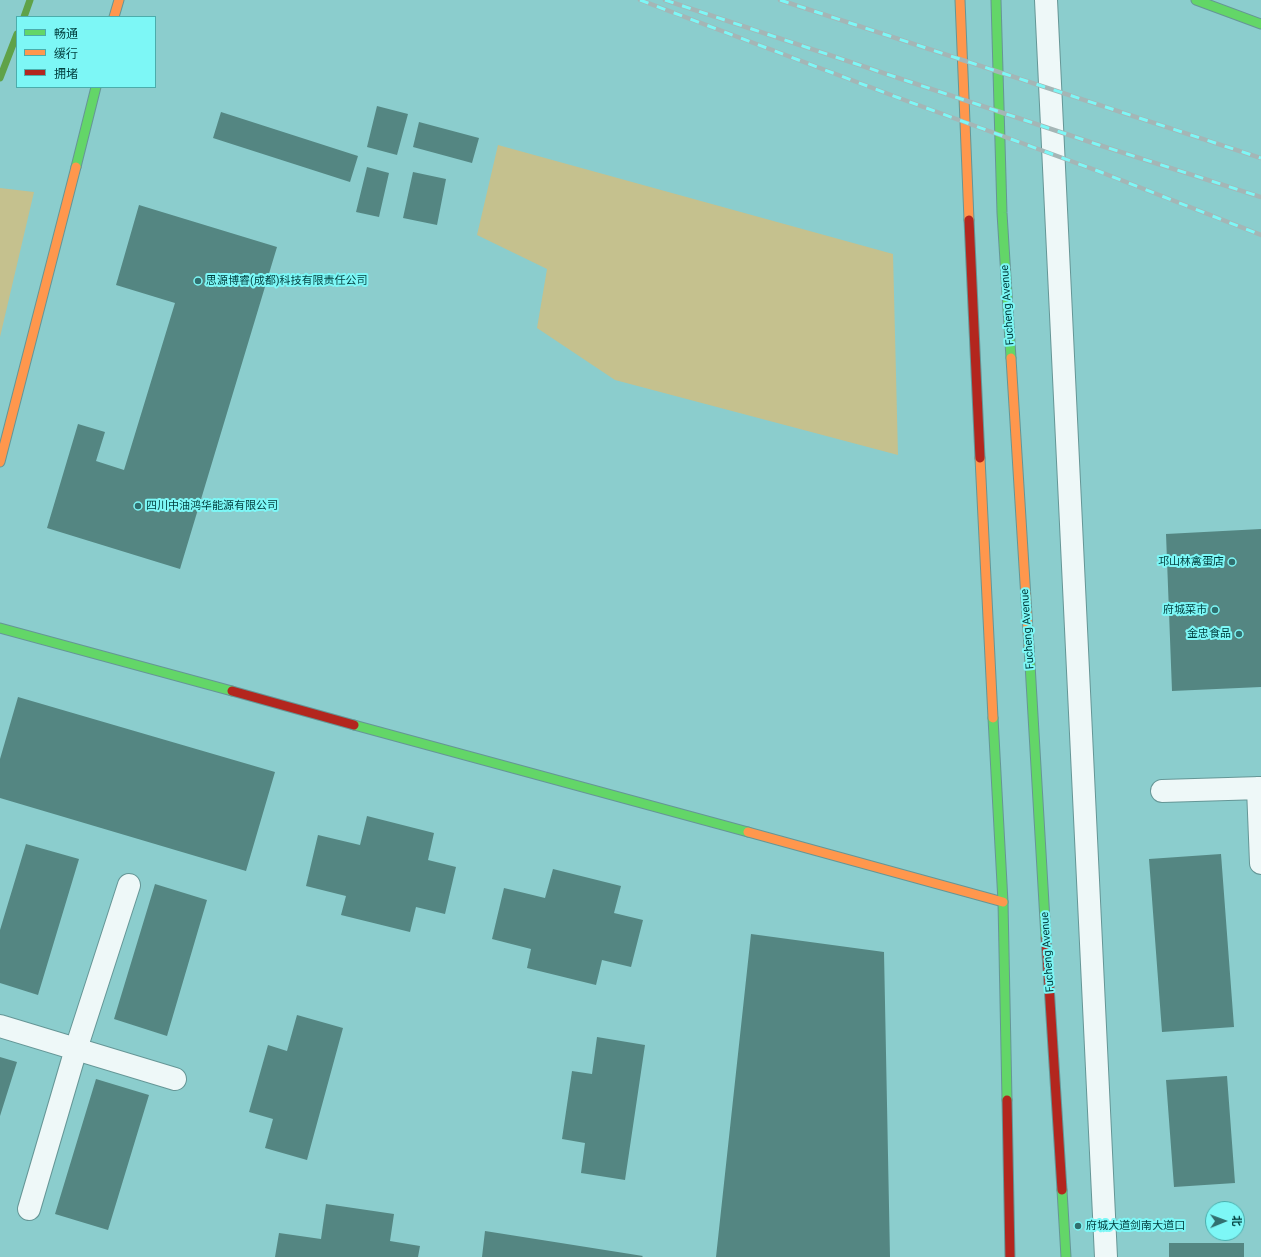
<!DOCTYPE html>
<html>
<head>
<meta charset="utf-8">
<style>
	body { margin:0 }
	#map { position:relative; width:1261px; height:1257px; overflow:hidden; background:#8bcdcd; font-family:Roboto,"Noto Sans SC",sans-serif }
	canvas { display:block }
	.legend { position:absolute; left:16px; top:16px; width:140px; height:72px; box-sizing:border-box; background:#7df7f6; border:1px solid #4badac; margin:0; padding:5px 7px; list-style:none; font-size:12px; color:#013d3d }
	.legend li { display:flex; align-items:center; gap:8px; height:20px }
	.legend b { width:20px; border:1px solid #4badac }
	.north { position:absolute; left:1205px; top:1201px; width:40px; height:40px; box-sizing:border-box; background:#7df7f6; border:1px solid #4badac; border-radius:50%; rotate:89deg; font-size:11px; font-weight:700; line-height:16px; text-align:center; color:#013d3d }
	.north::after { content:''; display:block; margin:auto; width:14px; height:18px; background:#316f6f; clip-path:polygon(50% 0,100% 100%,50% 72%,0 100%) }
</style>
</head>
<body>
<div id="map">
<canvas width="1261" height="1257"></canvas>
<ul class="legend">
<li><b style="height:5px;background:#63d668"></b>畅通</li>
<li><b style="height:5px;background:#ff974d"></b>缓行</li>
<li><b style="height:5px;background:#b3261e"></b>拥堵</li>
</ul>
<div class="north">北</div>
</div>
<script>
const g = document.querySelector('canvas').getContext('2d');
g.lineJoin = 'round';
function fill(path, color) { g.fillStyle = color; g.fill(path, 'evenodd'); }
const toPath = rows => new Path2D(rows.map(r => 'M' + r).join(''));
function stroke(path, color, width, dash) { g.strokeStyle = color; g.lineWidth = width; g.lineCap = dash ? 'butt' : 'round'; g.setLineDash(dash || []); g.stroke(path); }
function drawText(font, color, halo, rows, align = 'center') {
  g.font = font + ' Roboto,"Noto Sans SC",sans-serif'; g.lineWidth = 4; g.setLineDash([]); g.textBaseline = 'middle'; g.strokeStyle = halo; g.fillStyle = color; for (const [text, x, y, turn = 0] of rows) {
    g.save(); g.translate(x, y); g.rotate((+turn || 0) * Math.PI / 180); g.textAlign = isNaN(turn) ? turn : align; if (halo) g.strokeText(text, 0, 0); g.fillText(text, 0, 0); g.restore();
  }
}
fill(toPath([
	[498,145,893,254,898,455,615,380,537,328,547,269,477,235],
	[0,188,34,192,0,337]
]), '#c5c18e');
stroke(toPath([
	[24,17,30,0],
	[0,78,17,34]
]), '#5fa248', 7);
fill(toPath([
	[377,106,408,114,397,155,367,147],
	[221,112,358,156,350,182,213,138],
	[419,122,479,138,472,163,413,147],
	[367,167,389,173,379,217,356,212],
	[413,172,446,179,437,225,403,218],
	[139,205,277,247,180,569,47,528,78,424,105,432,96,461,124,470,175,303,116,285],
	[1261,529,1261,687,1172,691,1166,534],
	[18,697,275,772,246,871,0,798,0,759],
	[367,816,434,833,428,860,456,867,445,914,416,907,410,932,341,915,346,896,306,886,318,835,360,845],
	[26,844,79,859,38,995,0,983,0,930],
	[1221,854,1234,1027,1162,1032,1149,859],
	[553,869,621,886,614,913,643,920,631,967,602,960,596,985,527,968,531,949,492,939,504,888,545,898],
	[155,884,207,900,167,1036,114,1019],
	[751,934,884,952,890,1257,716,1257],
	[297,1015,343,1028,307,1160,265,1148,273,1119,249,1112,268,1045,287,1051],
	[597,1037,645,1045,625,1180,581,1173,585,1143,562,1139,572,1071,592,1074],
	[0,1057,17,1062,0,1116],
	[1227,1076,1235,1183,1174,1187,1166,1080],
	[96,1079,149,1095,108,1230,55,1214],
	[326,1204,394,1214,390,1241,420,1246,418,1257,275,1257,279,1233,321,1239],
	[485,1231,643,1256,642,1257,482,1257],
	[1169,1243,1244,1243,1244,1257,1169,1257]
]), '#548682');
const street = toPath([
	[1046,0,1106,1257],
	[1258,788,1261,863],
	[1162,791,1261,788],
	[0,1026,175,1079],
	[29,1209,76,1049,129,885]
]);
const fast = toPath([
	[996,0,1002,213,1011,358],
	[1196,0,1261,24],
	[76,167,96,87],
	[0,628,232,691],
	[1029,647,1046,938],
	[993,718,1003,902,1007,1100],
	[354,725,748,832],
	[1062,1190,1066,1257]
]);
const slow = toPath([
	[960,0,969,220],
	[114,17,119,0],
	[1011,358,1029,647],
	[980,458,993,718],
	[0,462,76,167],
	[748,832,1003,902]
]);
const jam = toPath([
	[969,220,980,458],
	[232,691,354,725],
	[1046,938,1062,1190],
	[1007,1100,1010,1257]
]);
stroke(street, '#659696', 24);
stroke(fast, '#659696', 11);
stroke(slow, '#659696', 11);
stroke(jam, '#659696', 11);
stroke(street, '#eef8f8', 22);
stroke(fast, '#63d668', 9);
stroke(slow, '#ff974d', 9);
stroke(jam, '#b3261e', 9);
const rail = toPath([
	[640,0,899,98,1098,171,1261,235],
	[665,0,1099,145,1261,197],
	[780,0,1261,158]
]);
stroke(rail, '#a4b6b6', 4.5);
stroke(rail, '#7df7f6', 3, [9]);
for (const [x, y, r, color] of [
	[198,281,4,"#316f6f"],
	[138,506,4,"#316f6f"],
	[1232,562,4,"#316f6f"],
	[1215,610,4,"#316f6f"],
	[1239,634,4,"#316f6f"],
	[1078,1226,4,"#316f6f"]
]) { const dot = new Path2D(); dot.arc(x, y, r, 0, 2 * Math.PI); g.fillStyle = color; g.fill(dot); stroke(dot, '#7df7f6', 1.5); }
drawText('11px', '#013d3d', '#7df7f6', [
	["思源博睿(成都)科技有限责任公司",206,281],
	["四川中油鸿华能源有限公司",146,506],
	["邛山林禽蛋店",1224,562,"right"],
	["府城菜市",1207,610,"right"],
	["金忠食品",1231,634,"right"],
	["府城大道剑南大道口",1086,1226]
], 'left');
drawText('11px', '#013d3d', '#7df7f6', [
	["Fucheng Avenue",1008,305,-94],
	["Fucheng Avenue",1028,629,-94],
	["Fucheng Avenue",1048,952,-94]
]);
</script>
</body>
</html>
